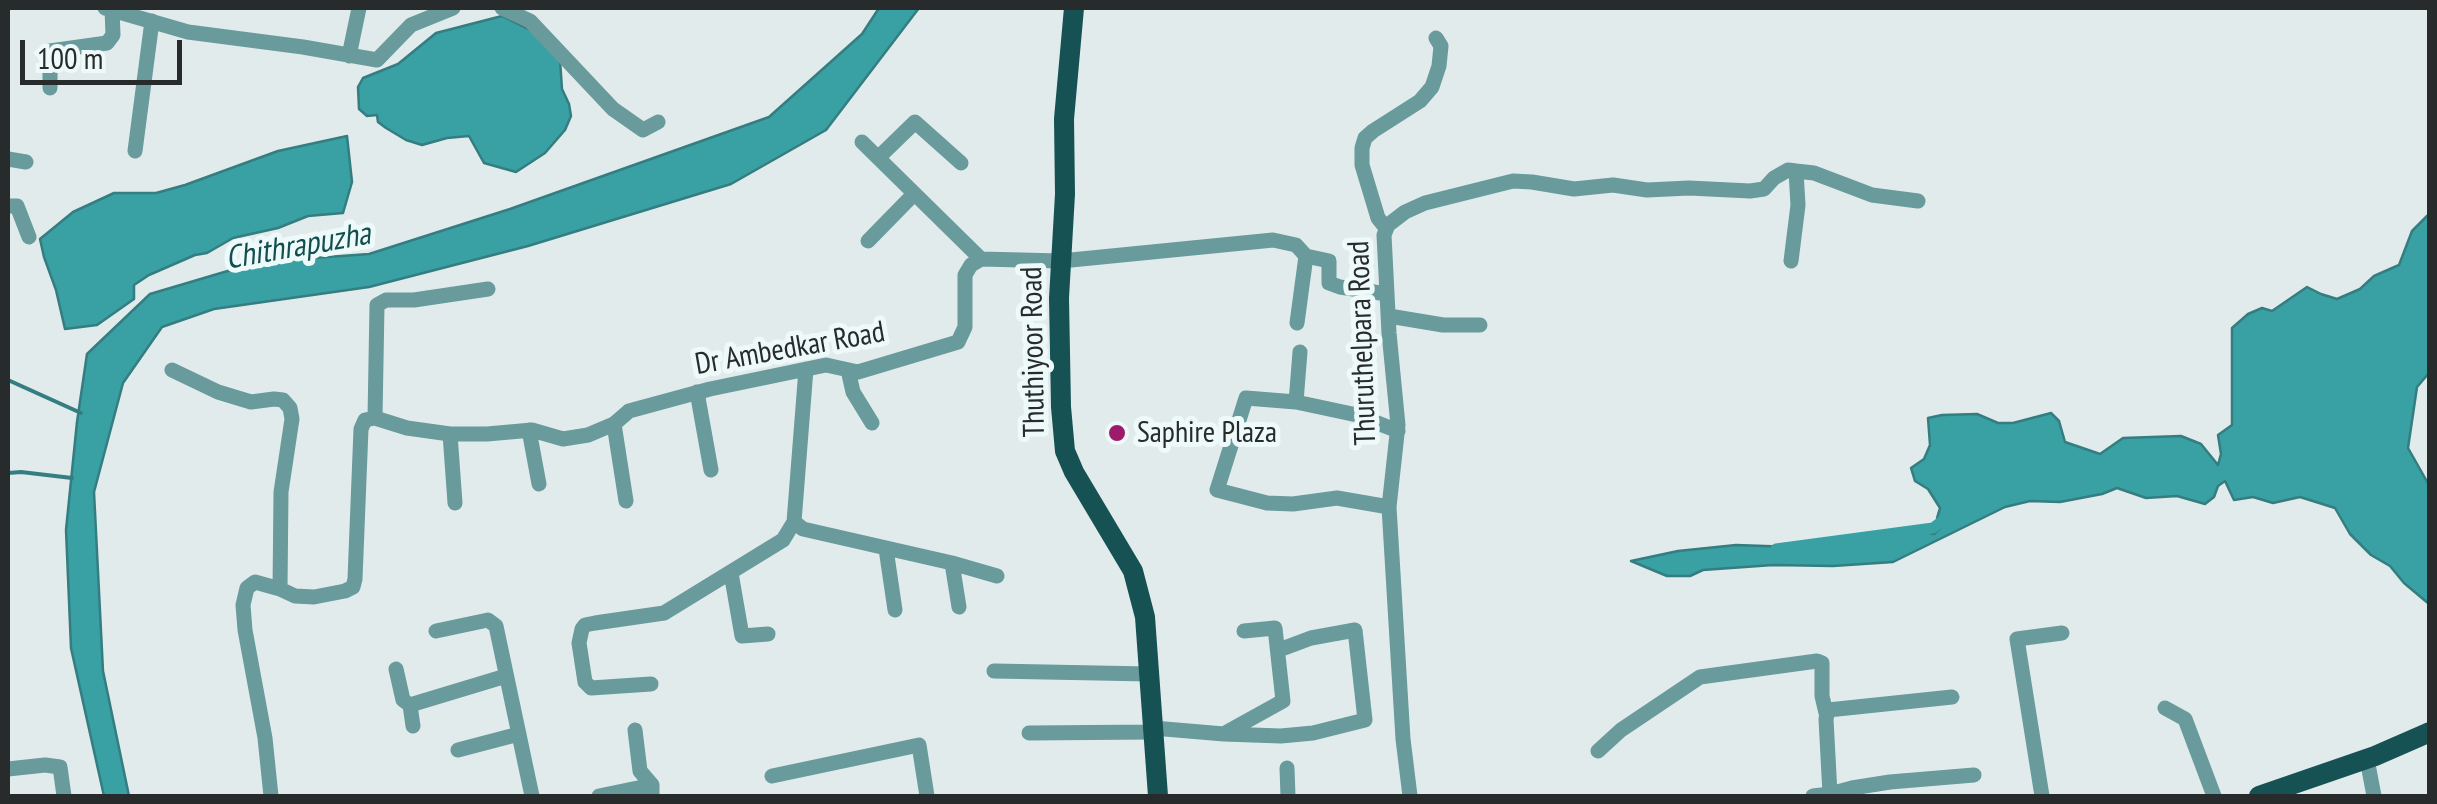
<!DOCTYPE html>
<html>
<head>
<meta charset="utf-8">
<style>
	body { margin:0 }
	#map { position:relative; width:2437px; height:804px; overflow:hidden; background:#e1ebec; font-family:"PT Sans Narrow",sans-serif }
	canvas { display:block }
	.frame { position:absolute; inset:0; border:10px solid #272b2b; pointer-events:none }
	.scale { position:absolute; left:20px; top:40px; width:162px; height:45px; box-sizing:border-box; border:5px solid #272b2b; border-top:0; padding-left:12px; font-size:30px; line-height:35px; white-space:nowrap; color:#272b2b; -webkit-text-stroke:8px #eef9f9; paint-order:stroke }
</style>
</head>
<body>
<div id="map">
<canvas width="2437" height="804"></canvas>
<div class="frame"></div>
<div class="scale">100 m</div>
</div>
<script>
const g = document.querySelector('canvas').getContext('2d');
g.lineJoin = 'round';
function fill(path, color) { g.fillStyle = color; g.fill(path, 'evenodd'); }
const toPath = rows => new Path2D(rows.map(r => 'M' + r).join(''));
function stroke(path, color, width, dash) { g.strokeStyle = color; g.lineWidth = width; g.lineCap = dash ? 'butt' : 'round'; g.setLineDash(dash || []); g.stroke(path); }
function drawText(font, color, halo, rows, align = 'center') {
  g.font = font + ' "PT Sans Narrow",sans-serif'; g.lineWidth = 10; g.setLineDash([]); g.textBaseline = 'middle'; g.strokeStyle = halo; g.fillStyle = color; for (const [text, x, y, turn = 0] of rows) {
    g.save(); g.translate(x, y); g.rotate((+turn || 0) * Math.PI / 180); g.textAlign = isNaN(turn) ? turn : align; if (halo) g.strokeText(text, 0, 0); g.fillText(text, 0, 0); g.restore();
  }
}
const water = toPath([
	[879,8,919,8,826,130,731,184,528,246,369,287,214,309,162,327,123,383,94,492,103,671,129,796,104,796,71,648,66,530,77,422,87,354,150,294,258,262,369,254,510,209,769,117,862,34,879,8],
	[502,16,534,32,560,60,562,89,569,104,571,116,565,130,545,153,516,172,484,163,469,136,447,138,422,145,406,140,386,128,378,122,377,115,367,116,359,109,358,87,363,78,398,64,436,33,502,16],
	[347,136,352,182,343,213,308,216,278,228,233,238,207,253,195,255,149,275,134,285,134,299,97,325,65,329,56,290,44,257,40,239,73,212,114,193,156,193,185,185,278,151,347,136],
	[2429,214,2429,373,2417,387,2408,448,2429,485,2429,604,2404,583,2390,566,2371,555,2350,534,2335,508,2300,497,2273,503,2253,497,2234,500,2225,481,2218,486,2214,497,2205,504,2177,496,2146,498,2117,488,2102,494,2060,502,2030,501,2005,507,1893,562,1833,566,1773,565,1703,570,1690,576,1667,576,1631,561,1678,551,1736,545,1794,547,1830,545,1926,532,1934,534,1940,528,1937,518,1940,508,1928,489,1915,481,1911,468,1924,459,1930,445,1928,418,1942,415,1977,414,1998,423,2013,423,2051,413,2059,421,2065,442,2100,454,2123,438,2181,436,2201,444,2218,465,2221,454,2218,435,2232,425,2232,328,2248,314,2262,308,2272,311,2307,287,2321,294,2337,299,2360,289,2374,276,2399,265,2412,231,2429,214]
]);
fill(water, '#39a0a4');
stroke(water, '#347d80', 2.5);
stroke(toPath([
	[8,380,81,413],
	[8,473,21,472,72,478]
]), '#347d80', 4);
stroke(toPath([
	[1776,549,1933,528,1951,514]
]), '#39a0a4', 11);
stroke(toPath([
	[105,8,188,32,303,47,377,60,411,25,453,8],
	[502,8,530,21,613,109,643,130,658,122],
	[349,56,359,8],
	[50,88,50,51,107,43,113,35,112,9],
	[862,142,981,259],
	[135,151,152,21],
	[879,157,915,122,961,163],
	[8,159,26,162],
	[1796,171,1814,173,1872,195,1918,201],
	[8,206,17,206,29,237],
	[1386,228,1378,218,1362,165,1362,148,1365,138,1373,131,1420,101,1432,87,1439,66,1441,46,1436,38],
	[868,241,914,194],
	[1306,256,1329,261,1329,283,1340,287,1387,294],
	[1389,316,1443,325,1480,325],
	[172,370,218,392,251,402,274,399,283,400,290,408,292,419,281,492,280,589,295,596,314,597,345,591,353,587,355,579,361,429,365,420,375,418,407,428,450,434,487,434,532,430,563,439,588,435,614,424,629,411,710,389,826,365,858,372,958,342,965,327,965,275,971,265,981,259,1061,261,1273,240,1296,245,1306,256,1297,323],
	[848,370,853,392,872,423],
	[697,392,711,470],
	[1296,402,1300,352],
	[375,418,377,305,386,300,414,300,488,289],
	[614,424,626,501],
	[529,430,539,484],
	[450,434,455,503],
	[1389,507,1337,498,1293,504,1267,503,1217,490,1246,398,1296,402,1357,415,1398,431],
	[794,522,803,529,952,563,959,607],
	[886,549,895,610],
	[952,563,997,576],
	[731,573,742,636,768,634],
	[436,631,488,620,496,626,532,796],
	[396,669,403,700,410,705,506,676],
	[994,671,1149,674],
	[651,684,591,688,585,682,579,643,582,629,585,625,595,623,664,613,783,540,794,522,806,369],
	[410,705,413,726],
	[2165,708,2185,719,2214,796],
	[1153,728,1224,734,1281,736,1313,733,1365,720,1355,630,1311,638,1279,650],
	[635,730,640,771,652,785,652,796],
	[1227,732,1283,701,1275,628,1244,631],
	[1029,733,1153,732],
	[458,750,519,734],
	[1598,751,1621,730,1700,677,1817,661,1822,663,1822,696,1826,713],
	[2367,759,2374,796],
	[1287,768,1288,796],
	[8,769,45,765,60,767,64,796],
	[772,776,919,745,927,796],
	[271,796,265,738,245,630,243,605,247,588,255,582,280,589],
	[599,796,652,785],
	[1410,796,1403,739,1389,507,1398,425,1389,333,1384,235,1388,225,1405,212,1425,203,1513,181,1532,182,1574,189,1613,185,1647,190,1689,188,1750,191,1764,189,1774,178,1788,170,1796,171,1798,205,1791,261],
	[1813,796,1830,794,1826,719,1828,710,1952,697],
	[1830,796,1830,794,1852,788,1890,782,1974,775],
	[2042,796,2017,639,2062,633]
]), '#699a9c', 15);
stroke(toPath([
	[1074,8,1064,119,1065,194,1059,298,1061,407,1065,451,1074,472,1133,571,1145,617,1158,796],
	[2259,796,2375,756,2430,732]
]), '#165254', 20);
for (const [x, y, r, color] of [
	[1117,433,10,"#9e1b6c"]
]) { const dot = new Path2D(); dot.arc(x, y, r, 0, 2 * Math.PI); g.fillStyle = color; g.fill(dot); stroke(dot, '#eef9f9', 4); }
drawText('30px', '#272b2b', '#eef9f9', [
	["Thuruthelpara Road",1363,343,-92],
	["Dr Ambedkar Road",790,349,-10],
	["Thuthiyoor Road",1034,352,-91]
]);
drawText('30px', '#272b2b', '#eef9f9', [
	["Saphire Plaza",1137,433]
], 'left');
drawText('italic 32px', '#124e50', '#eef9f9', [
	["Chithrapuzha",298,247,-10]
]);
</script>
</body>
</html>
